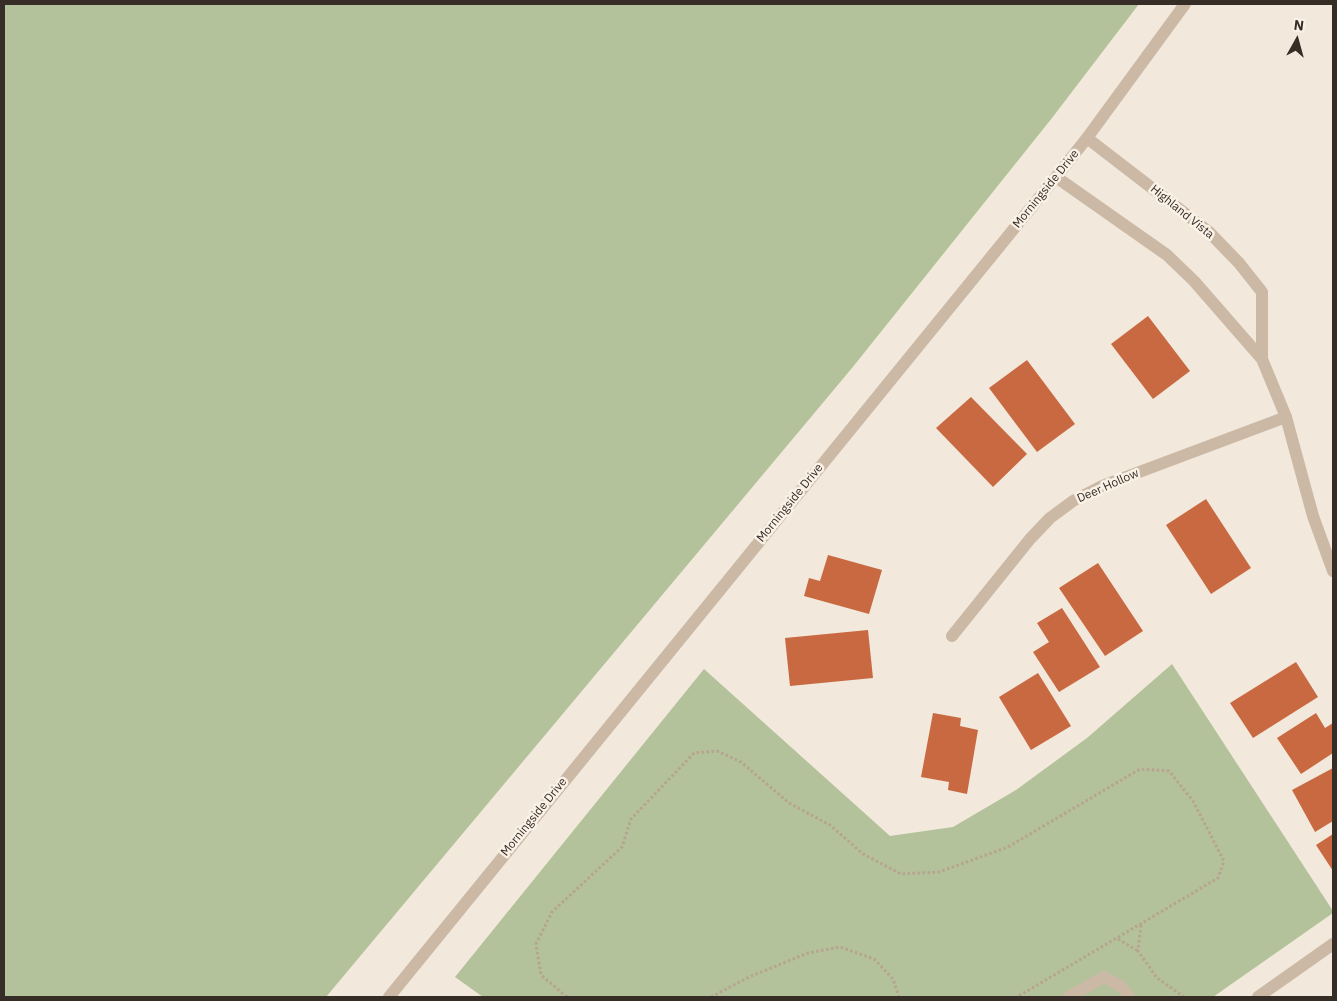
<!DOCTYPE html>
<html>
<head>
<meta charset="utf-8">
<style>
	body { margin:0 }
	#map { position:relative; width:1337px; height:1001px; overflow:hidden; background:#f2e8db; font-family:"IBM Plex Sans",sans-serif }
	canvas { display:block }
	.frame { position:absolute; inset:0; border:5px solid #372d27; pointer-events:none }
	.north { position:absolute; left:1272px; top:15px; width:50px; height:50px; -webkit-text-stroke:4px #faf2e7; paint-order:stroke; rotate:7deg; font-size:14px; font-weight:700; line-height:20px; text-align:center; color:#372d27 }
	.north::after { content:''; display:block; margin:auto; width:18px; height:22px; background:#372d27; clip-path:polygon(50% 0,100% 100%,50% 72%,0 100%) }
</style>
</head>
<body>
<div id="map">
<canvas width="1337" height="1001"></canvas>
<div class="frame"></div>
<div class="north">N</div>
</div>
<script>
const g = document.querySelector('canvas').getContext('2d');
g.lineJoin = 'round';
function fill(path, color) { g.fillStyle = color; g.fill(path, 'evenodd'); }
const toPath = rows => new Path2D(rows.map(r => 'M' + r).join(''));
function stroke(path, color, width, dash) { g.strokeStyle = color; g.lineWidth = width; g.lineCap = dash ? 'butt' : 'round'; g.setLineDash(dash || []); g.stroke(path); }
function drawText(font, color, halo, rows, align = 'center') {
  g.font = font + ' "IBM Plex Sans",sans-serif'; g.lineWidth = 5; g.setLineDash([]); g.textBaseline = 'middle'; g.strokeStyle = halo; g.fillStyle = color; for (const [text, x, y, turn = 0] of rows) {
    g.save(); g.translate(x, y); g.rotate((+turn || 0) * Math.PI / 180); g.textAlign = isNaN(turn) ? turn : align; if (halo) g.strokeText(text, 0, 0); g.fillText(text, 0, 0); g.restore();
  }
}
fill(toPath([
	[4,4,1139,4,1052,118,852,368,326,997,4,997],
	[1172,664,1333,911,1333,913,1213,997,483,997,455,977,704,669,890,836,953,827,1016,790,1087,738]
]), '#b3c29a');
fill(toPath([
	[1148,316,1190,371,1153,399,1111,344],
	[1027,360,1075,424,1037,452,989,388],
	[971,397,1027,454,993,487,936,428],
	[1206,499,1251,568,1211,594,1166,525],
	[828,555,882,570,869,614,804,596,809,578,820,581],
	[1098,563,1143,631,1105,656,1059,588],
	[1062,608,1100,667,1059,692,1033,652,1049,642,1037,623],
	[868,630,873,678,790,686,785,638],
	[1296,662,1318,697,1253,738,1230,703],
	[1038,673,1071,726,1031,750,999,697],
	[933,713,961,718,960,726,978,730,967,794,948,790,949,782,921,777],
	[1316,713,1325,728,1333,723,1333,753,1301,774,1277,738],
	[1333,768,1333,821,1315,832,1292,790],
	[1333,834,1333,871,1316,845]
]), '#c96942');
stroke(toPath([
	[1141,925,1138,951,1157,978,1184,997],
	[1118,939,1138,951],
	[567,997,541,975,536,944,552,912,622,847,631,819,694,753,717,751,741,762,789,803,830,825,863,854,901,874,939,872,1008,847,1140,769,1169,771,1193,801,1224,861,1218,878,1017,997],
	[711,997,749,977,808,953,840,947,874,959,893,979,899,997]
]), '#b7a390', 3, [2.5, 2.5]);
stroke(toPath([
	[1069,997,1104,977,1122,987,1129,997]
]), '#cbb9a6', 12);
stroke(toPath([
	[1087,138,1209,232,1239,263,1262,292,1262,359],
	[1056,177,1167,255,1194,281,1262,359,1286,417,1313,516,1333,571],
	[952,636,1030,539,1050,518,1073,501,1102,486,1286,417],
	[1258,997,1333,944]
]), '#cbb9a6', 12);
stroke(toPath([
	[389,997,1056,177,1087,138,1185,4]
]), '#cbb9a6', 12);
drawText('12px', '#372d27', '#faf2e7', [
	["Morningside Drive",1046,189,-51],
	["Highland Vista",1182,212,39],
	["Deer Hollow",1108,486,-24],
	["Morningside Drive",790,503,-51],
	["Morningside Drive",534,817,-51]
]);
</script>
</body>
</html>
